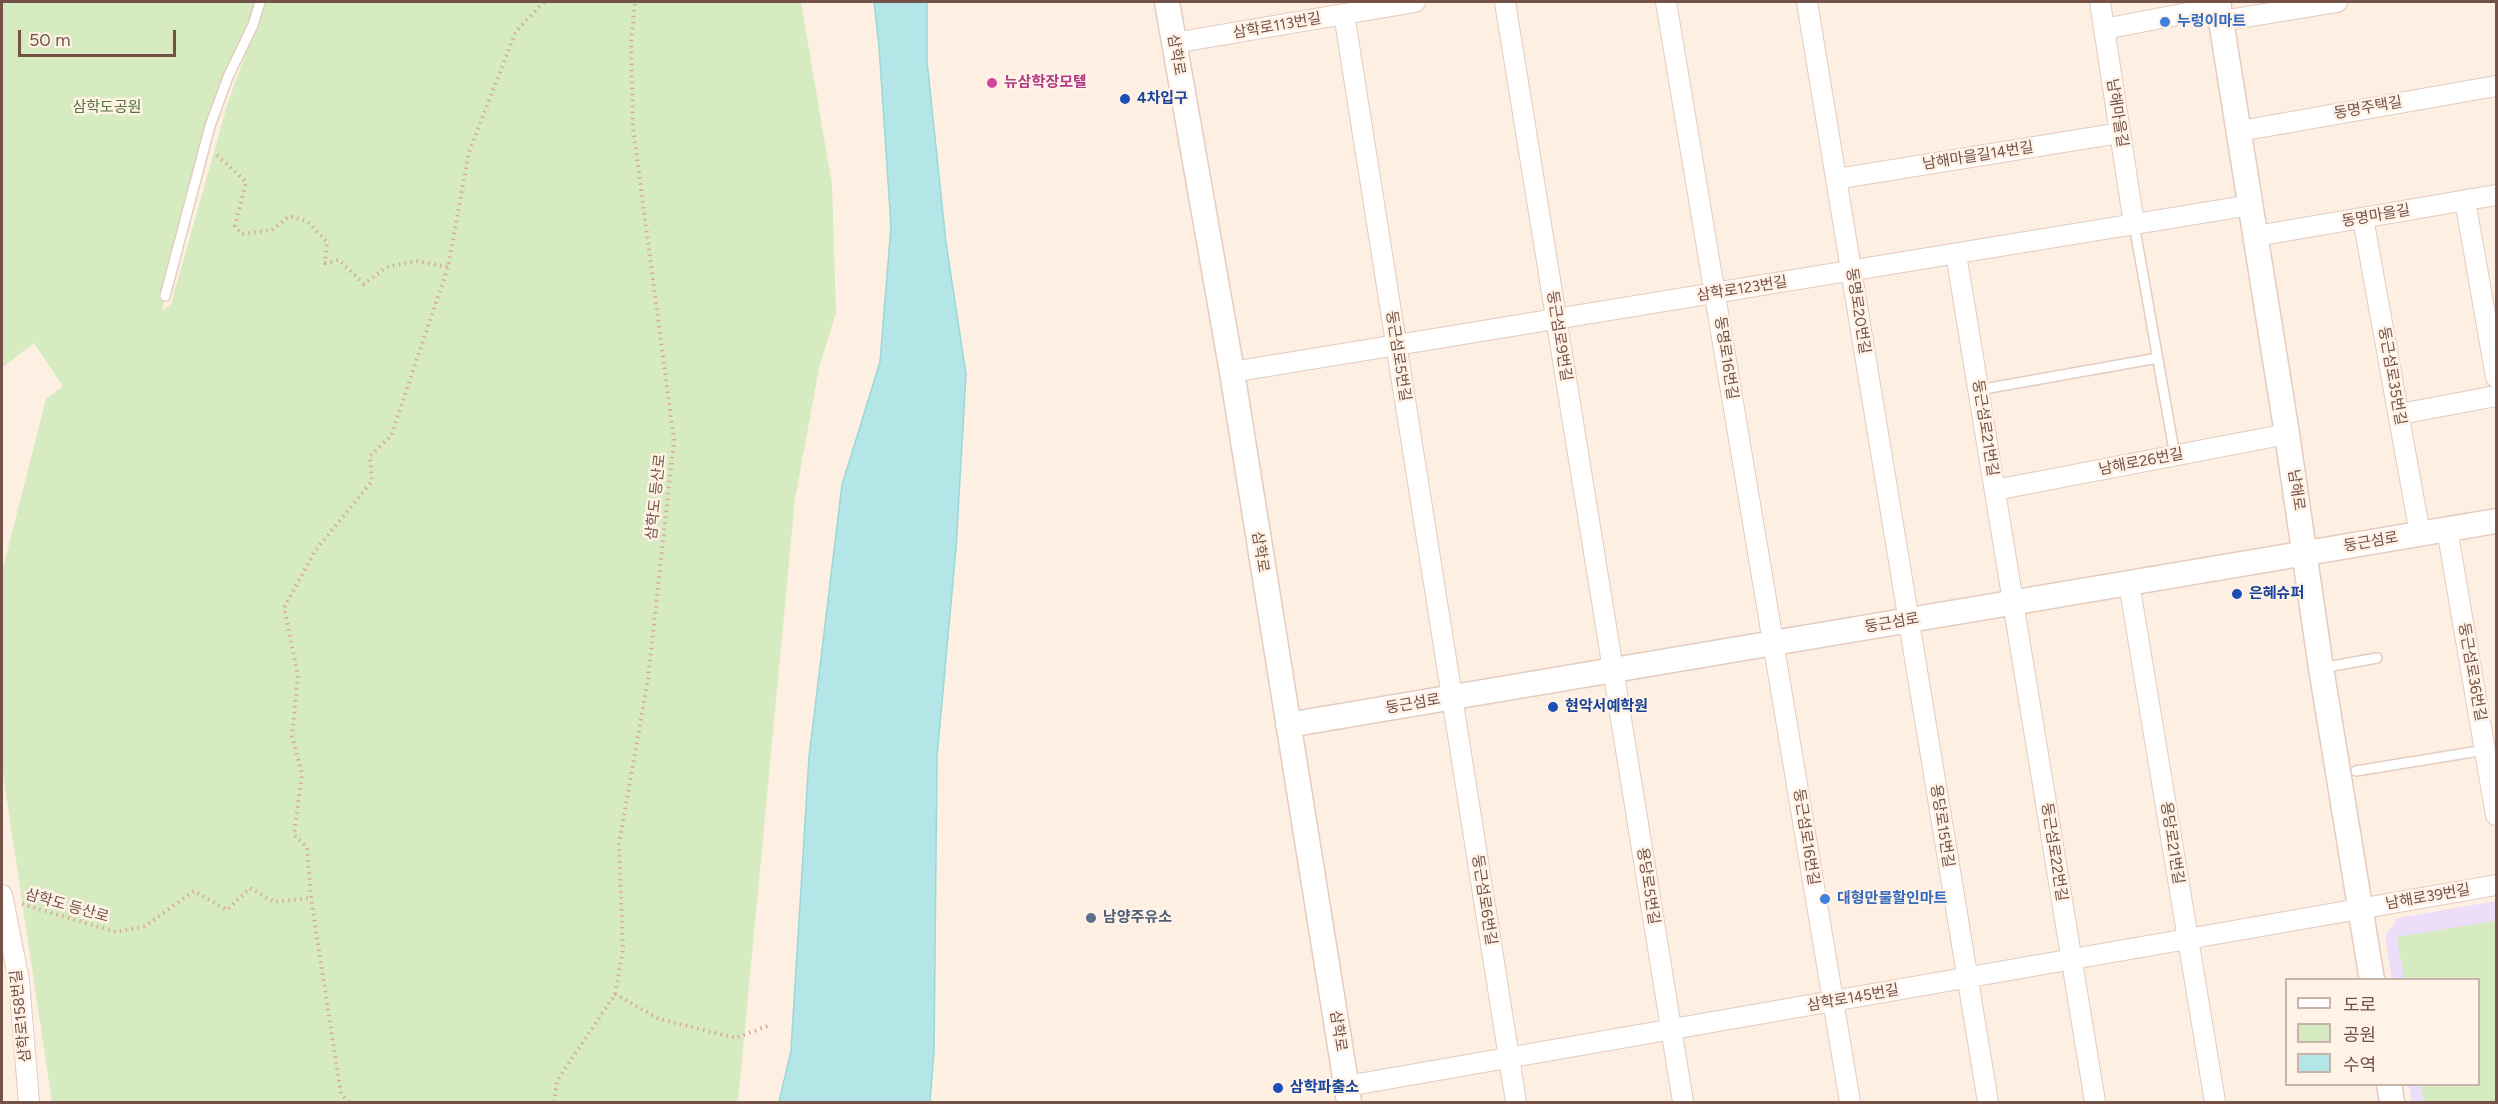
<!DOCTYPE html>
<html>
<head>
<meta charset="utf-8">
<style>
	body { margin:0 }
	#map { position:relative; width:2498px; height:1104px; overflow:hidden; background:#fdefe1; font-family:Figtree,"Noto Sans KR",sans-serif }
	canvas { display:block }
	.frame { position:absolute; inset:0; border:3px solid #755247; pointer-events:none }
	.legend { position:absolute; left:2285px; top:978px; width:195px; height:108px; box-sizing:border-box; background:#fff3e8; border:2px solid #c8b3a8; margin:0; padding:8px 10px; list-style:none; font-size:18px; color:#755247 }
	.legend li { display:flex; align-items:center; gap:12px; height:30px }
	.legend b { width:30px; border:2px solid #c8b3a8 }
	.scale { position:absolute; left:18px; top:30px; width:158px; height:27px; box-sizing:border-box; border:3px solid #755247; border-top:0; padding-left:8px; font-size:18px; line-height:21px; white-space:nowrap; color:#755247; -webkit-text-stroke:4px #fff3e8; paint-order:stroke }
</style>
</head>
<body>
<div id="map">
<canvas width="2498" height="1104"></canvas>
<div class="frame"></div>
<ul class="legend">
<li><b style="height:8px;background:#fff"></b>도로</li>
<li><b style="height:16px;background:#d6ebbf"></b>공원</li>
<li><b style="height:16px;background:#b4e6e7"></b>수역</li>
</ul>
<div class="scale">50 m</div>
</div>
<script>
const g = document.querySelector('canvas').getContext('2d');
g.lineJoin = 'round';
function fill(path, color) { g.fillStyle = color; g.fill(path, 'evenodd'); }
const toPath = rows => new Path2D(rows.map(r => 'M' + r).join(''));
function stroke(path, color, width, dash) { g.strokeStyle = color; g.lineWidth = width; g.lineCap = dash ? 'butt' : 'round'; g.setLineDash(dash || []); g.stroke(path); }
function drawText(font, color, halo, rows, align = 'center') {
  g.font = font + ' Figtree,"Noto Sans KR",sans-serif'; g.lineWidth = 5; g.setLineDash([]); g.textBaseline = 'middle'; g.strokeStyle = halo; g.fillStyle = color; for (const [text, x, y, turn = 0] of rows) {
    g.save(); g.translate(x, y); g.rotate((+turn || 0) * Math.PI / 180); g.textAlign = isNaN(turn) ? turn : align; if (halo) g.strokeText(text, 0, 0); g.fillText(text, 0, 0); g.restore();
  }
}
fill(toPath([
	[2496,901,2496,1102,2412,1102,2409,1085,2478,1084,2478,980,2392,979,2385,936,2398,918]
]), '#ecdef9');
fill(toPath([
	[2,2,801,2,832,185,836,313,819,368,795,499,738,1102,52,1102,2,767,2,572,46,399,63,386,34,343,2,368],
	[257,23,228,102,171,304,162,311,185,197,241,55],
	[2496,921,2496,1102,2424,1102,2421,1085,2478,1084,2478,980,2404,979,2397,937]
]), '#d6ebbf');
const water = toPath([
	[874,2,927,2,927,61,946,243,966,374,956,548,937,757,934,1051,930,1102,779,1102,791,1051,809,757,842,485,880,362,891,226,879,46,874,2]
]);
fill(water, '#b4e6e7');
stroke(water, '#9ad7da', 1.5);
const service = toPath([
	[2134,224,2175,456],
	[165,296,210,126,228,77,253,25,260,2],
	[1978,390,2158,358],
	[2321,668,2377,658],
	[2356,771,2485,750]
]);
const minor = toPath([
	[1505,2,1683,1102],
	[1666,2,1850,1102],
	[1807,2,1988,1102],
	[2100,2,2134,224],
	[1344,14,1516,1102],
	[2222,21,2337,2],
	[2104,29,2219,7],
	[1174,43,1415,2],
	[2240,131,2496,86],
	[1836,179,2120,133],
	[2465,200,2496,377],
	[2363,218,2420,534],
	[2256,236,2496,195],
	[1956,254,2095,1102],
	[1232,372,2251,205],
	[2400,414,2496,396],
	[1995,490,2287,434],
	[2447,529,2496,815],
	[2129,583,2215,1102],
	[2,895,19,981,29,1102],
	[1347,1086,2496,885]
]);
const tertiary = toPath([
	[1167,2,1232,372,1349,1102],
	[2218,2,2287,434,2321,668,2372,980],
	[1288,725,2496,521],
	[2389,1084,2392,1102]
]);
stroke(service, '#e4ccbf', 12);
stroke(minor, '#e4ccbf', 22);
stroke(tertiary, '#e4ccbf', 27);
stroke(toPath([
	[217,155,246,182,235,226,242,234,272,230,290,216,308,222,327,242,325,263,339,260,364,284,387,267,416,261,448,267],
	[22,904,116,932,145,926,194,891,227,910,250,888,274,902,311,898],
	[615,994,659,1019,736,1038,770,1025],
	[349,1102,341,1094,311,898,307,847,294,835,302,774,292,736,298,675,284,608,315,551,372,481,370,456,391,436,448,267,469,152,516,31,544,2],
	[554,1102,557,1081,615,994,623,950,619,844,648,679,674,440,633,128,631,42,635,2]
]), '#d9ab9a', 4, [1.5, 4.5]);
stroke(service, '#fff', 9);
stroke(minor, '#fff', 20);
stroke(tertiary, '#fff', 24);
for (const [x, y, r, color] of [
	[2165,22,6,"#3f7fe0"],
	[992,83,6,"#d1479c"],
	[1125,99,6,"#1a4fb4"],
	[2237,594,6,"#1a4fb4"],
	[1553,707,6,"#1a4fb4"],
	[1825,899,6,"#3f7fe0"],
	[1091,918,6,"#5c6f8a"],
	[1278,1088,6,"#1a4fb4"]
]) { const dot = new Path2D(); dot.arc(x, y, r, 0, 2 * Math.PI); g.fillStyle = color; g.fill(dot); stroke(dot, '#fff3e8', 2); }
drawText('bold 15px', '#366cbe', '#fff3e8', [
	["누렁이마트",2177,22],
	["대형만물할인마트",1837,899]
], 'left');
drawText('15px', '#755247', '#fff3e8', [
	["삼학로113번길",1277,26,-10],
	["삼학로",1176,55,80],
	["동명주택길",2368,108,-10],
	["남해마을길",2117,113,81],
	["남해마을길14번길",1978,156,-9],
	["동명마을길",2376,216,-10],
	["삼학로123번길",1742,289,-9],
	["동명로20번길",1858,311,81],
	["둥근섬로9번길",1559,336,81],
	["둥근섬로5번길",1398,356,81],
	["동명로16번길",1726,358,81],
	["둥근섬로35번길",2392,376,80],
	["둥근섬로21번길",1985,428,81],
	["남해로26번길",2141,462,-11],
	["남해로",2296,490,81],
	["삼학도 등산로",656,497,-84],
	["둥근섬로",2371,542,-10],
	["삼학로",1260,552,81],
	["둥근섬로",1892,623,-10],
	["둥근섬로36번길",2472,672,80],
	["둥근섬로",1413,704,-10],
	["용당로15번길",1942,826,81],
	["둥근섬로16번길",1806,837,81],
	["용당로21번길",2172,843,81],
	["둥근섬로22번길",2054,852,81],
	["용당로5번길",1648,886,81],
	["남해로39번길",2428,897,-10],
	["둥근섬로6번길",1484,900,81],
	["삼학도 등산로",67,906,16],
	["삼학로145번길",1853,998,-10],
	["삼학로158번길",21,1016,-96],
	["삼학로",1338,1031,81]
]);
drawText('bold 15px', '#b23c85', '#fff3e8', [
	["뉴삼학장모텔",1004,83]
], 'left');
drawText('bold 15px', '#164399', '#fff3e8', [
	["4차입구",1137,99],
	["은혜슈퍼",2249,594],
	["현악서예학원",1565,707],
	["삼학파출소",1290,1088]
], 'left');
drawText('15px', '#53763c', '#fff3e8', [
	["삼학도공원",107,108]
]);
drawText('bold 15px', '#4e5e75', '#fff3e8', [
	["남양주유소",1103,918]
], 'left');
</script>
</body>
</html>
